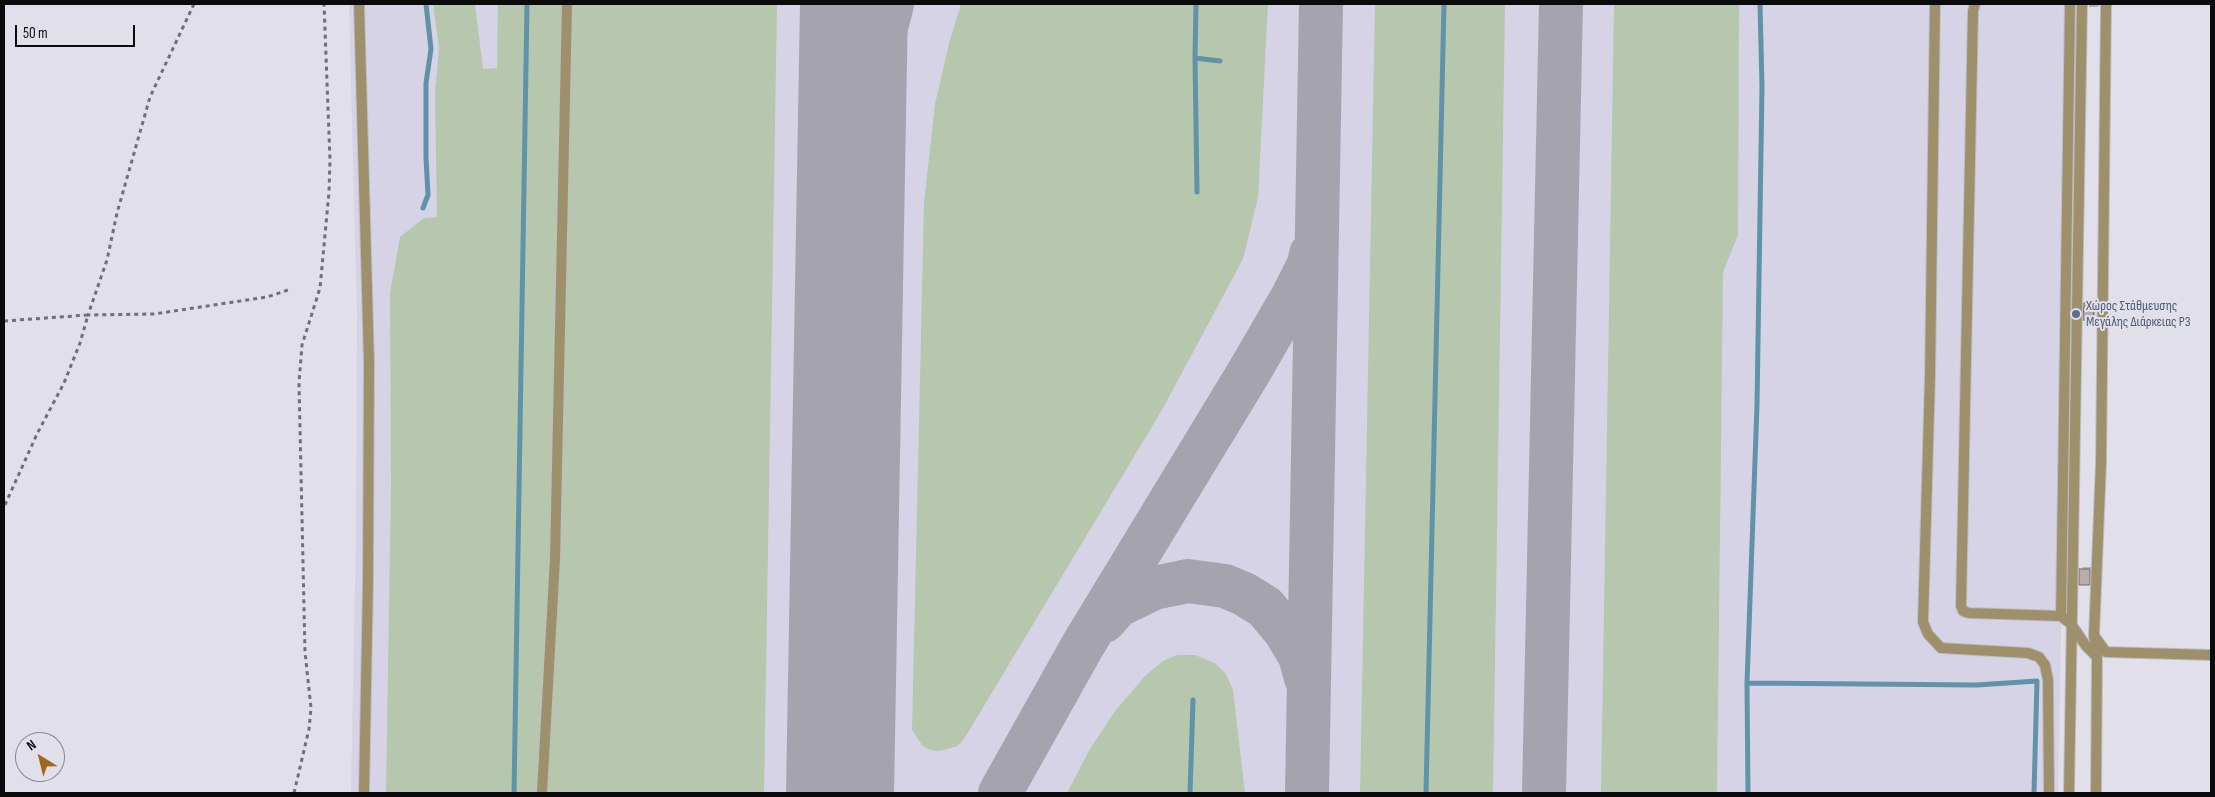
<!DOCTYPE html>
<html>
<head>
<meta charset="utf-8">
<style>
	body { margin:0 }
	#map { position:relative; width:2215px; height:797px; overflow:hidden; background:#e0dfea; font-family:"Sofia Sans Condensed",sans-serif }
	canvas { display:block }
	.frame { position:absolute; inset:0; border:5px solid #0b0b0e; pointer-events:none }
	.north { position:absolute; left:15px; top:732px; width:50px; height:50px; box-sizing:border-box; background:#e0dfea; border:1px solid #8b8a92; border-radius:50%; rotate:324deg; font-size:14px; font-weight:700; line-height:20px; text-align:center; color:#0b0b0e }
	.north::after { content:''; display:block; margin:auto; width:18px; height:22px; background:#9c691f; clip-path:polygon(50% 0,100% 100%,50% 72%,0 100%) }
	.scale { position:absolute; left:15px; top:25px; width:120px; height:22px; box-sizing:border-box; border:2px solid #0b0b0e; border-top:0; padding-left:6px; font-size:15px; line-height:18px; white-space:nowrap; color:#0b0b0e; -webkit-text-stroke:4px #e0dfea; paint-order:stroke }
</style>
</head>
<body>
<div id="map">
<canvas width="2215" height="797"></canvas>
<div class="frame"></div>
<div class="north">N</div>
<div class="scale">50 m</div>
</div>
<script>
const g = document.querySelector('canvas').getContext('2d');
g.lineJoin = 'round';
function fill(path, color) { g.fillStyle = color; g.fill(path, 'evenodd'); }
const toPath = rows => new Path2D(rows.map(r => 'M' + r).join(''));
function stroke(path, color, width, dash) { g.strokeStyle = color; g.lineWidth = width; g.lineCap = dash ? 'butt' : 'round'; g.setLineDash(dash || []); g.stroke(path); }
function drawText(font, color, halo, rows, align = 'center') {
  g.font = font + ' "Sofia Sans Condensed",sans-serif'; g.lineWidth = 4; g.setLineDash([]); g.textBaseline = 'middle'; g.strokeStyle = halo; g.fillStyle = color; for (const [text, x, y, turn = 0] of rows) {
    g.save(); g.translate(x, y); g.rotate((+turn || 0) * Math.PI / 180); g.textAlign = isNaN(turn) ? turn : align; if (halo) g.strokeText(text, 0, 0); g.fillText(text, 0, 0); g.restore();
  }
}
fill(toPath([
	[349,4,2073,4,2058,793,351,793,356,536,357,313]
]), '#d5d3e5');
fill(toPath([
	[433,4,475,4,483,69,497,68,498,4,777,4,764,793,386,793,391,485,390,293,400,237,424,218,437,217,435,92,439,48],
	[961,4,1268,4,1258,197,1243,259,1162,410,964,739,958,746,939,751,930,750,922,745,912,730,924,203,935,104,950,40],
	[1375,4,1505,4,1493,793,1360,793],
	[1614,4,1739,4,1738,235,1723,272,1717,793,1601,793],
	[1177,655,1195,655,1215,663,1226,674,1233,690,1245,793,1067,793,1090,749,1115,711,1145,676,1163,661]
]), '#b6c7ae');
fill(toPath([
	[2089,4,2100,4,2100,5,2097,7,2089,7],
	[2088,301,2096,302,2095,317,2093,319,2086,303],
	[2083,567,2091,567,2091,582,2089,584,2081,569]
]), '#0003');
stroke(toPath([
	[1760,4,1762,87,1757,405,1747,683,1977,685,2037,681,2034,793],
	[1195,58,1196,4],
	[1197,192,1195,58,1220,61],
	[423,208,428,195,426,158,426,83,431,49,426,4],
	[1747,683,1748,793],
	[514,793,527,4],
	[1190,793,1193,700],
	[1426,793,1444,4]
]), '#6093a8', 5);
stroke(toPath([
	[850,221,859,154,871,87,892,4],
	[1104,621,1117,606,1154,588,1188,581,1225,586,1244,594,1265,607,1285,631,1300,656,1306,678],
	[1000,793,1083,645,1249,372,1293,296,1309,264,1311,254],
	[1307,793,1321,4],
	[1544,793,1561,4]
]), '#a5a4ae', 44);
stroke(toPath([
	[840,793,854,4]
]), '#a5a4ae', 108);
const building = toPath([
	[2084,303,2094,303,2093,320,2083,320,2084,303],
	[2079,569,2090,569,2090,585,2079,585,2079,569]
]);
fill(building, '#baadac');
stroke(building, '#756a68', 1);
const lane = toPath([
	[359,4,369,362,368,581,364,793],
	[1935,4,1930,376,1923,622,1928,634,1941,648,2028,653,2039,657,2045,665,2048,680,2049,793],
	[1975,4,1973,11,1961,606,1963,611,1969,613,2061,616],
	[2070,4,2061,616,2071,624,2086,646,2097,657],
	[2095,637,2106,652,2211,655],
	[542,793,555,559,567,4],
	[2069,793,2082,4],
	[2096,793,2097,657,2094,636,2101,463,2106,4]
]);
stroke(lane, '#bebdc7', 12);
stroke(toPath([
	[194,4,150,97,117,213,107,260,88,315,154,314,267,297,291,289],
	[4,321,88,315,80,343,64,383,37,434,4,507],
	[294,793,309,729,311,708,305,652,299,383,302,345,320,288,329,192,330,160,324,4]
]), '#6f6f76', 3, [4, 4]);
stroke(lane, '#9e906a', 10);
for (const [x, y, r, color] of [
	[2076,314,5,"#5c6f8a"]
]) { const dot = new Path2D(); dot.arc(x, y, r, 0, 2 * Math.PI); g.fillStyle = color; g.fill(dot); stroke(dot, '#e0dfea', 2); }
drawText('14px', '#4e5e75', '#e0dfea', [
	["Χώρος Στάθμευσης",2086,306],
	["Μεγάλης Διάρκειας P3",2086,322]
], 'left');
</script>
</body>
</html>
